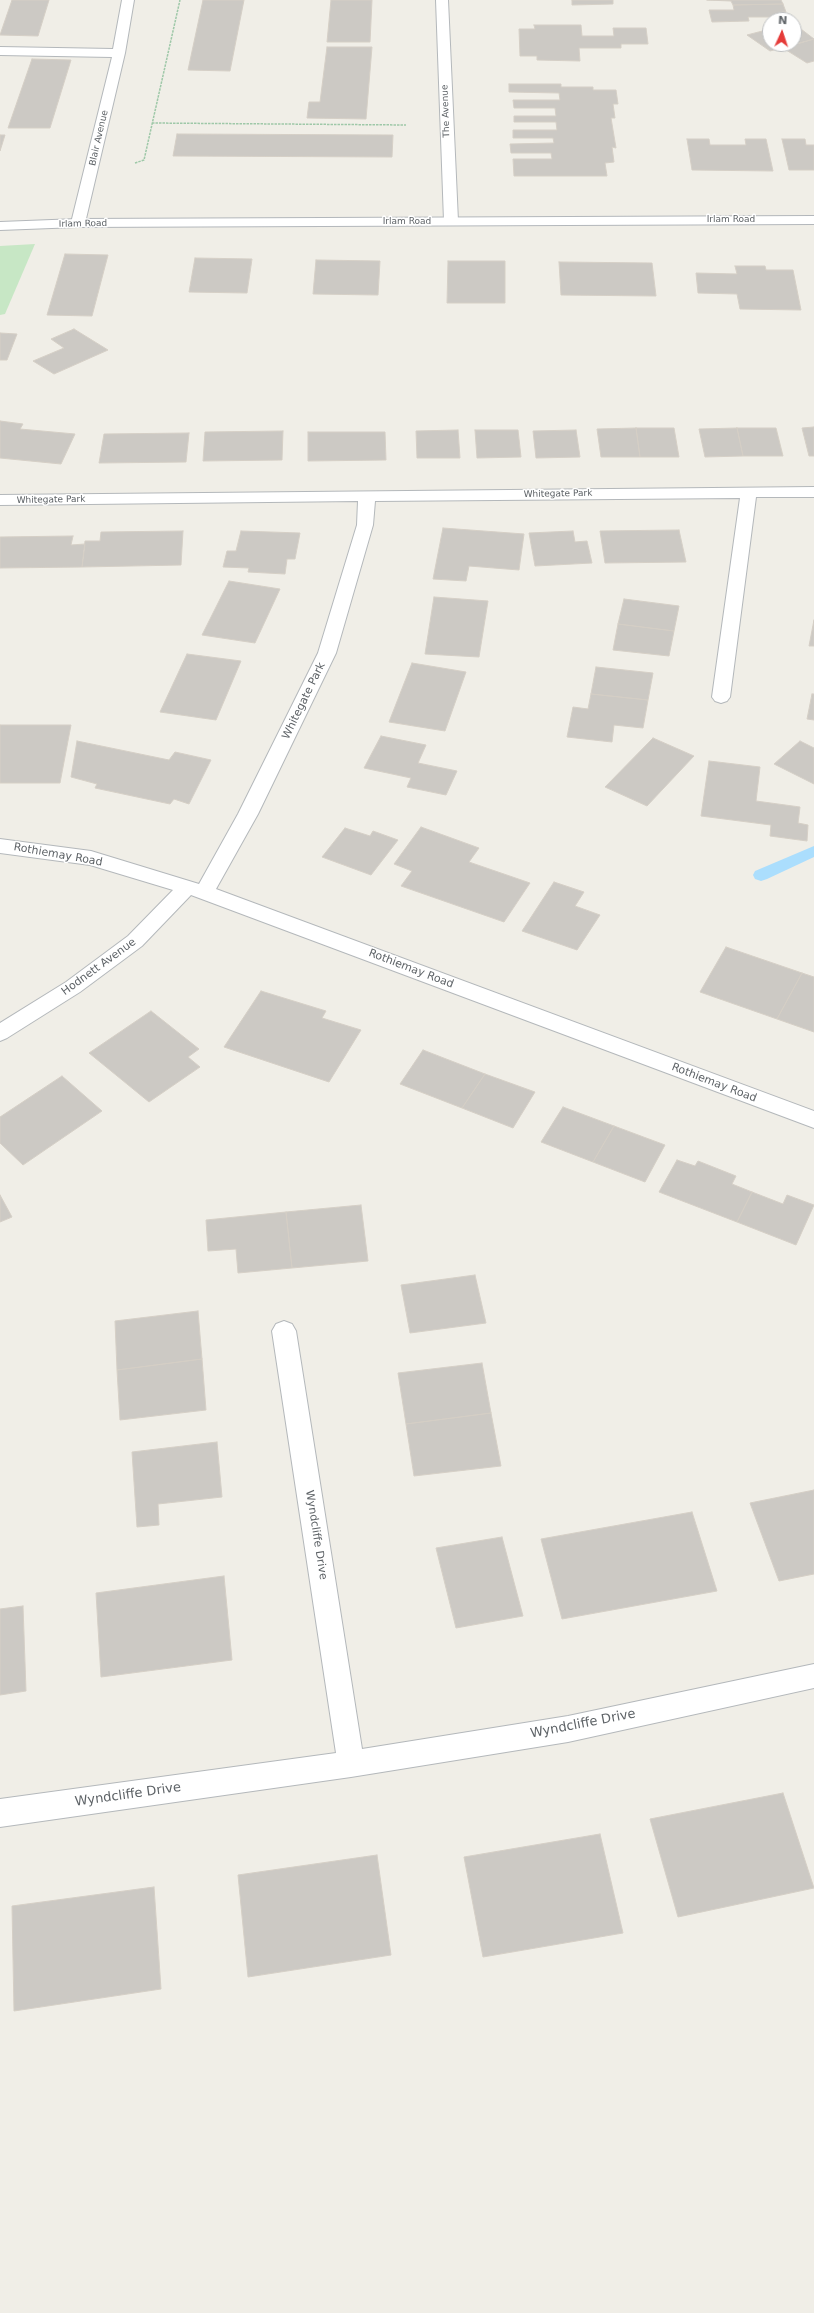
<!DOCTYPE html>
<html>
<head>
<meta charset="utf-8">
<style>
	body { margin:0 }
	#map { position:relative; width:814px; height:2313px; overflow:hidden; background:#f0eee7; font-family:"DejaVu Sans",sans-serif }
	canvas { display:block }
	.north { position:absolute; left:762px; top:12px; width:40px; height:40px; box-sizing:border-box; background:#fff; border:1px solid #bfc1c2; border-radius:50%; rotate:3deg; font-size:11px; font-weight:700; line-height:16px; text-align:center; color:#5e6367 }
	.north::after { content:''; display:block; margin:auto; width:14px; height:18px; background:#e53b39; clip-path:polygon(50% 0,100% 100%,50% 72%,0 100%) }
</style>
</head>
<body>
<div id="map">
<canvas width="814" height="2313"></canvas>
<div class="north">N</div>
</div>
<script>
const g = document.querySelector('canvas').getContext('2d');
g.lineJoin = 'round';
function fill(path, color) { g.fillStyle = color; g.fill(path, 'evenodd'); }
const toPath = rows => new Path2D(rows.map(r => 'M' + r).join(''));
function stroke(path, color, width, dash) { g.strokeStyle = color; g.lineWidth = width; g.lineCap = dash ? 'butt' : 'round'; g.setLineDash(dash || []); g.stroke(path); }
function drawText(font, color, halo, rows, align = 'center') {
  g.font = font + ' "DejaVu Sans",sans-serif'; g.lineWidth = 3; g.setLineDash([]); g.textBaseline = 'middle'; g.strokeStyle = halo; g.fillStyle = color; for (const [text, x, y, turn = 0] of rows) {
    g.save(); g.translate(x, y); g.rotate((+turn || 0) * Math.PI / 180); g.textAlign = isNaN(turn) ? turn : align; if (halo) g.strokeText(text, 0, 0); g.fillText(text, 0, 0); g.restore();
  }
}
fill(toPath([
	[35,244,5,314,0,315,0,246]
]), '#c7e7c5');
fill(toPath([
	[814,846,814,857,767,879,761,881,755,879,753,875,755,871,814,846]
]), '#abdefd');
const building = toPath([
	[12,0,49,0,38,36,0,35,12,0],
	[203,0,244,0,230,71,188,70,203,0],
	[331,0,372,0,370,42,327,42,331,0],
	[572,0,613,0,613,4,572,5,572,0],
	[707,0,781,0,783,4,733,5,731,1,707,0],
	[783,4,786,12,782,12,784,17,748,17,749,21,712,22,709,10,734,10,733,5,783,4],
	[534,25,581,25,582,36,614,36,613,28,646,28,648,44,621,44,621,48,579,48,580,61,537,60,537,56,520,56,519,29,535,29,534,25],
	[770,29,770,44,794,44,794,31,801,29,814,39,770,51,747,35,770,29],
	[814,39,814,61,807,63,783,48,814,39],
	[327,47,372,47,366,119,307,118,309,102,320,102,327,47],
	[32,59,71,60,50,128,8,128,32,59],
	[509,84,561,84,561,87,593,87,593,90,616,90,618,104,613,104,615,118,611,118,616,148,612,147,614,162,605,163,607,176,514,176,513,159,552,159,551,153,511,153,510,144,554,143,553,138,513,138,513,130,557,130,556,122,514,122,514,116,556,116,555,108,514,108,513,100,560,100,559,93,509,92,509,84],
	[177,134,393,135,392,157,173,156,177,134],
	[0,135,5,135,0,151,0,135],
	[687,139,709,139,710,145,746,145,745,139,766,139,773,171,692,170,687,139],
	[782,139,805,139,806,145,814,145,814,170,789,170,782,139],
	[65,254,108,255,92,316,47,315,65,254],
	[195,258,252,259,247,293,189,292,195,258],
	[316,260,380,261,378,295,313,294,316,260],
	[448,261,505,261,505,303,447,303,448,261],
	[559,262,652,263,656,296,561,295,559,262],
	[735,266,765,266,766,270,793,270,801,310,740,309,737,294,698,293,696,273,737,274,735,266],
	[74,329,108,350,54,374,33,361,64,348,51,339,74,329],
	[0,333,17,334,7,360,0,360,0,333],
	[0,421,23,424,20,429,75,434,61,464,0,458,0,421],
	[814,427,814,456,809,456,802,428,814,427],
	[636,428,640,457,601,457,597,429,636,428],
	[636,428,674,428,679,457,640,457,636,428],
	[737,428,743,456,705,457,699,429,737,428],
	[737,428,776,428,783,456,743,456,737,428],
	[458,430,460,458,417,458,416,431,458,430],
	[475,430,518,430,521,457,477,458,475,430],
	[576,430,580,457,536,458,533,431,576,430],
	[283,431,282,460,203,461,205,432,283,431],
	[308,432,385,432,386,460,308,461,308,432],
	[189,433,186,462,99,463,104,434,189,433],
	[443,528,524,534,519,570,469,566,466,581,433,579,443,528],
	[679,530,686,562,605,563,600,531,679,530],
	[183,531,181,565,82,567,85,541,100,541,101,532,183,531],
	[241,531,300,533,295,559,287,559,285,574,248,572,249,568,223,567,227,551,236,551,241,531],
	[573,531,575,542,587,541,592,563,535,566,529,533,573,531],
	[73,536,71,545,85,544,82,567,0,568,0,537,73,536],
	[229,581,280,589,255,643,202,635,229,581],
	[434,597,488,601,479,657,425,654,434,597],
	[624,599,679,606,674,631,618,624,624,599],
	[814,620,814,646,809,646,814,620],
	[618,624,674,631,669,656,613,650,618,624],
	[187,654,241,661,216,720,160,712,187,654],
	[412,663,466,672,445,731,389,722,412,663],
	[596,667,653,673,648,700,591,694,596,667],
	[591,694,648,700,643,728,614,725,612,742,567,737,573,707,588,709,591,694],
	[812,694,814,694,814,720,807,719,812,694],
	[0,725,71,725,60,783,0,783,0,725],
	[381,736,426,745,418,763,457,771,446,795,407,787,411,778,364,768,381,736],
	[653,738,694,756,647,806,605,787,653,738],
	[77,741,169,760,175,752,211,760,189,804,174,799,170,804,95,788,97,784,71,777,77,741],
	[800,741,814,748,814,784,774,764,800,741],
	[709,761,760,767,756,801,800,807,798,823,808,825,807,841,770,836,771,825,701,816,709,761],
	[421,827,479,848,469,862,530,883,504,922,401,886,412,871,394,864,421,827],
	[345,828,370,836,373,831,398,840,371,875,322,857,345,828],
	[554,882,584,892,575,906,600,915,577,950,522,931,554,882],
	[726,947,802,973,777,1019,700,992,726,947],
	[802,973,814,977,814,1032,777,1019,802,973],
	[261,991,326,1011,322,1018,361,1030,329,1082,224,1047,261,991],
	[151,1011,199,1049,188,1057,200,1067,149,1102,89,1053,151,1011],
	[423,1050,485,1074,462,1108,400,1084,423,1050],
	[485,1074,535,1092,513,1128,462,1108,485,1074],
	[62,1076,102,1111,23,1165,0,1143,0,1117,62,1076],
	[563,1107,614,1126,593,1162,541,1142,563,1107],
	[614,1126,665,1145,645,1182,593,1162,614,1126],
	[677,1160,695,1166,698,1161,736,1176,732,1184,752,1192,737,1222,659,1192,677,1160],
	[752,1192,783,1204,787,1195,814,1205,796,1245,737,1222,752,1192],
	[0,1195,12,1217,0,1222,0,1195],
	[361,1205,368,1261,292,1268,286,1212,361,1205],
	[286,1212,292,1268,238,1273,236,1249,208,1251,206,1220,286,1212],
	[475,1275,486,1323,410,1333,401,1285,475,1275],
	[198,1311,202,1359,117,1370,115,1321,198,1311],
	[202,1359,206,1410,120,1420,117,1370,202,1359],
	[482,1363,491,1413,406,1424,398,1373,482,1363],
	[491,1413,501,1466,414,1476,406,1424,491,1413],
	[217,1442,222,1497,158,1504,159,1525,137,1527,132,1452,217,1442],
	[814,1490,814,1574,779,1581,750,1503,814,1490],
	[692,1512,717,1591,562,1619,541,1539,692,1512],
	[502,1537,523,1616,456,1628,436,1548,502,1537],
	[224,1576,232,1660,101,1677,96,1593,224,1576],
	[23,1606,26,1691,0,1695,0,1609,23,1606],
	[783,1793,814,1888,678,1917,650,1819,783,1793],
	[600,1834,623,1933,483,1957,464,1857,600,1834],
	[377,1855,391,1955,248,1977,238,1875,377,1855],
	[154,1887,161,1989,14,2011,12,1906,154,1887]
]);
fill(building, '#ccc9c4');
stroke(building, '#d5cfc6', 1);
const street = toPath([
	[122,0,134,0,125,53,85,223,78,227,71,223,112,57,0,55,0,47,113,49,122,0],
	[436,0,448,0,458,221,451,225,444,221,436,0],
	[814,487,814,497,756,497,730,697,727,701,721,703,715,701,712,697,740,498,375,501,373,525,336,653,258,814,216,889,814,1111,814,1128,191,895,142,946,80,992,7,1038,0,1041,0,1023,66,982,128,936,173,890,90,865,0,853,0,839,91,851,199,884,238,814,318,653,357,525,358,501,0,505,0,495,814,487],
	[284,1321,292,1324,296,1331,362,1749,568,1716,814,1664,814,1688,568,1742,351,1777,0,1827,0,1799,336,1753,272,1331,276,1324,284,1321]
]);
const secondary = toPath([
	[814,216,814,224,78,227,0,230,0,222,78,219,814,216]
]);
stroke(street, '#b4b8bb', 2);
stroke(secondary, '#b3b7bb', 2);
stroke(toPath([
	[152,123,406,125],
	[135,163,144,160,180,0]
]), '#9ec8a8', 1.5, [2.5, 1]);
fill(street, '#fff');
fill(secondary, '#fff');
drawText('9px', '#5e6367', '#fff', [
	["The Avenue",446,111,-92],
	["Blair Avenue",99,138,-77],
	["Irlam Road",731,220],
	["Irlam Road",407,222],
	["Irlam Road",83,224,-1],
	["Whitegate Park",558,494,-1],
	["Whitegate Park",51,500,-1]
]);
drawText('11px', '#5e6367', '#fff', [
	["Whitegate Park",304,701,-64],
	["Rothiemay Road",58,855,10],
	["Hodnett Avenue",99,967,-36],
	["Rothiemay Road",411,969,21],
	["Rothiemay Road",714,1083,21],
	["Wyndcliffe Drive",316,1535,81]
]);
drawText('13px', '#5e6367', '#fff', [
	["Wyndcliffe Drive",583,1724,-11],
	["Wyndcliffe Drive",128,1795,-8]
]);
</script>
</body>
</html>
